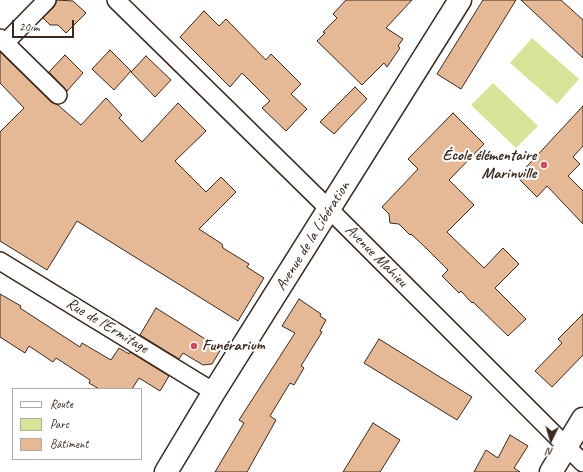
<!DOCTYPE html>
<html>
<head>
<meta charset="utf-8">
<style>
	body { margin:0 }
	#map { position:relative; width:583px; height:472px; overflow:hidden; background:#fff; font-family:Caveat,sans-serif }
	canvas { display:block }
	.legend { position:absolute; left:12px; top:388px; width:130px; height:72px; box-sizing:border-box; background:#fff; border:1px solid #b1aaa5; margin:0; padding:5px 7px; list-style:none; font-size:12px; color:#3b2a1e }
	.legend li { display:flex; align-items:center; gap:8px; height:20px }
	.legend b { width:20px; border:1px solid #b1aaa5 }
	.north { position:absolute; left:531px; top:420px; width:40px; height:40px; -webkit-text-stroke:3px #fff; paint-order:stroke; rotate:185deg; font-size:11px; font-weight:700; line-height:16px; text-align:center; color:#3b2a1e }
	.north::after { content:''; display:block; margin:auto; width:14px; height:18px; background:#3b2a1e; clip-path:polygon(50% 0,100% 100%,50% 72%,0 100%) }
	.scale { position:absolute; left:12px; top:20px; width:62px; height:18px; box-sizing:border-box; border:2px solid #3b2a1e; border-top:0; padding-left:5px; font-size:12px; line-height:14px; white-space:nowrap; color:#3b2a1e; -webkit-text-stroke:3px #fff; paint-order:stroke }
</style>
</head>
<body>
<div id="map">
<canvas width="583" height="472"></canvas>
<ul class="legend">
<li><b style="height:5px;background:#fff"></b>Route</li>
<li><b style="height:11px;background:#d5e497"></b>Parc</li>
<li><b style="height:11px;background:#e5b995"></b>Bâtiment</li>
</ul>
<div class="north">N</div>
<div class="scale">20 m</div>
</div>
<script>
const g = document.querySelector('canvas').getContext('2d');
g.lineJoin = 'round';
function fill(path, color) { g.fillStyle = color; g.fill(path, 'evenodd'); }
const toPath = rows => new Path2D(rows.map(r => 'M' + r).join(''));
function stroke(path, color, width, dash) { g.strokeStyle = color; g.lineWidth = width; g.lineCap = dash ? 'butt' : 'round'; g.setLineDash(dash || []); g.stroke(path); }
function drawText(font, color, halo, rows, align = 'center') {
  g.font = font + ' Caveat,sans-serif'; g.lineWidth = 4; g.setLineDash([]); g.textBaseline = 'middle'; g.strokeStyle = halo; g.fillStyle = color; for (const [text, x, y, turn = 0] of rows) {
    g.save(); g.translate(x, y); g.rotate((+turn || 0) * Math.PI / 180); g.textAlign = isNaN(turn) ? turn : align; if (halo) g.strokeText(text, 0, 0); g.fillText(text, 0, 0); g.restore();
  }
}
fill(toPath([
	[532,38,579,79,557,104,510,63],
	[493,83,538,126,516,148,471,105]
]), '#d5e497');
const building = toPath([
	[57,0,73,1,86,13,66,33,58,25,50,25,43,18,54,7,57,0],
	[346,0,412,0,386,28,403,39,398,46,400,48,387,67,384,63,362,85,317,41,325,33,323,32,337,18,333,14,346,0],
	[483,0,516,0,461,89,437,74,483,0],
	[521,0,561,0,583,20,583,58,521,0],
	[204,11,219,26,226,19,266,60,271,54,301,84,291,94,307,109,286,131,262,108,270,101,242,73,230,87,180,37,204,11],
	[110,50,131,71,114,90,92,69,110,50],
	[0,52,51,102,58,105,81,125,106,98,122,115,119,118,142,142,178,103,206,131,175,161,206,192,221,177,236,192,199,229,222,244,223,248,249,264,247,267,264,278,238,321,77,221,47,270,0,241,0,132,24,108,0,83,0,52],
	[65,55,83,73,67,91,49,72,65,55],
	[146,56,171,80,155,97,131,72,146,56],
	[355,87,367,99,334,134,320,122,355,87],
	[583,106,583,146,573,157,580,164,568,176,583,191,583,224,547,186,537,197,517,177,583,106],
	[453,113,484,144,449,180,474,205,447,232,484,268,503,248,519,264,495,288,526,319,508,336,473,302,472,303,461,291,459,293,442,276,448,270,424,246,411,234,410,235,399,224,390,223,389,214,382,207,418,169,408,159,453,113],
	[0,294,21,306,20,308,80,347,82,343,111,360,119,348,129,354,130,352,169,376,160,391,139,378,132,389,99,389,89,383,90,380,56,358,53,362,29,346,25,353,0,337,0,294],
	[299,299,321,314,320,316,326,320,320,331,322,332,301,366,304,368,294,385,290,383,270,416,276,420,247,472,215,472,244,423,239,420,295,333,282,326,299,299],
	[156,308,221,349,212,364,203,365,183,353,179,359,140,335,156,308],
	[583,314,583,355,552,387,535,371,562,343,558,339,583,314],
	[379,339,472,397,457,420,364,363,379,339],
	[373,423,400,440,380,472,343,472,373,423],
	[510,435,528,446,514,468,520,472,474,472,486,450,498,458,510,435]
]);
fill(building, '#e5b995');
stroke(building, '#3b2a1e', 1);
const minor = toPath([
	[116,0,329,209,583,463],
	[0,38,58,95],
	[5,43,47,0],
	[0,261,214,392]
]);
const secondary = toPath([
	[166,472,214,392,460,0],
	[551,472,583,419]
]);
stroke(minor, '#3b2a1e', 20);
stroke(secondary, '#3b2a1e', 25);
stroke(minor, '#fff', 17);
stroke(secondary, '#fff', 22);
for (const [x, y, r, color] of [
	[544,165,4,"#d1495b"],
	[194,346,4,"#d1495b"]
]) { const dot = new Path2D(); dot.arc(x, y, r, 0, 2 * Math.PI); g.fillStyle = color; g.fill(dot); stroke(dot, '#fff', 1.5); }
drawText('bold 16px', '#3b2a1e', '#fff', [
	["École élémentaire",536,156],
	["Marinville",536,174],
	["Funérarium",202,346,"left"]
], 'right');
drawText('16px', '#3b2a1e', '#fff', [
	["Avenue de la Libération",313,236,-58],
	["Avenue Mahieu",376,256,45],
	["Rue de l'Ermitage",107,326,31]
]);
</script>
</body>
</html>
